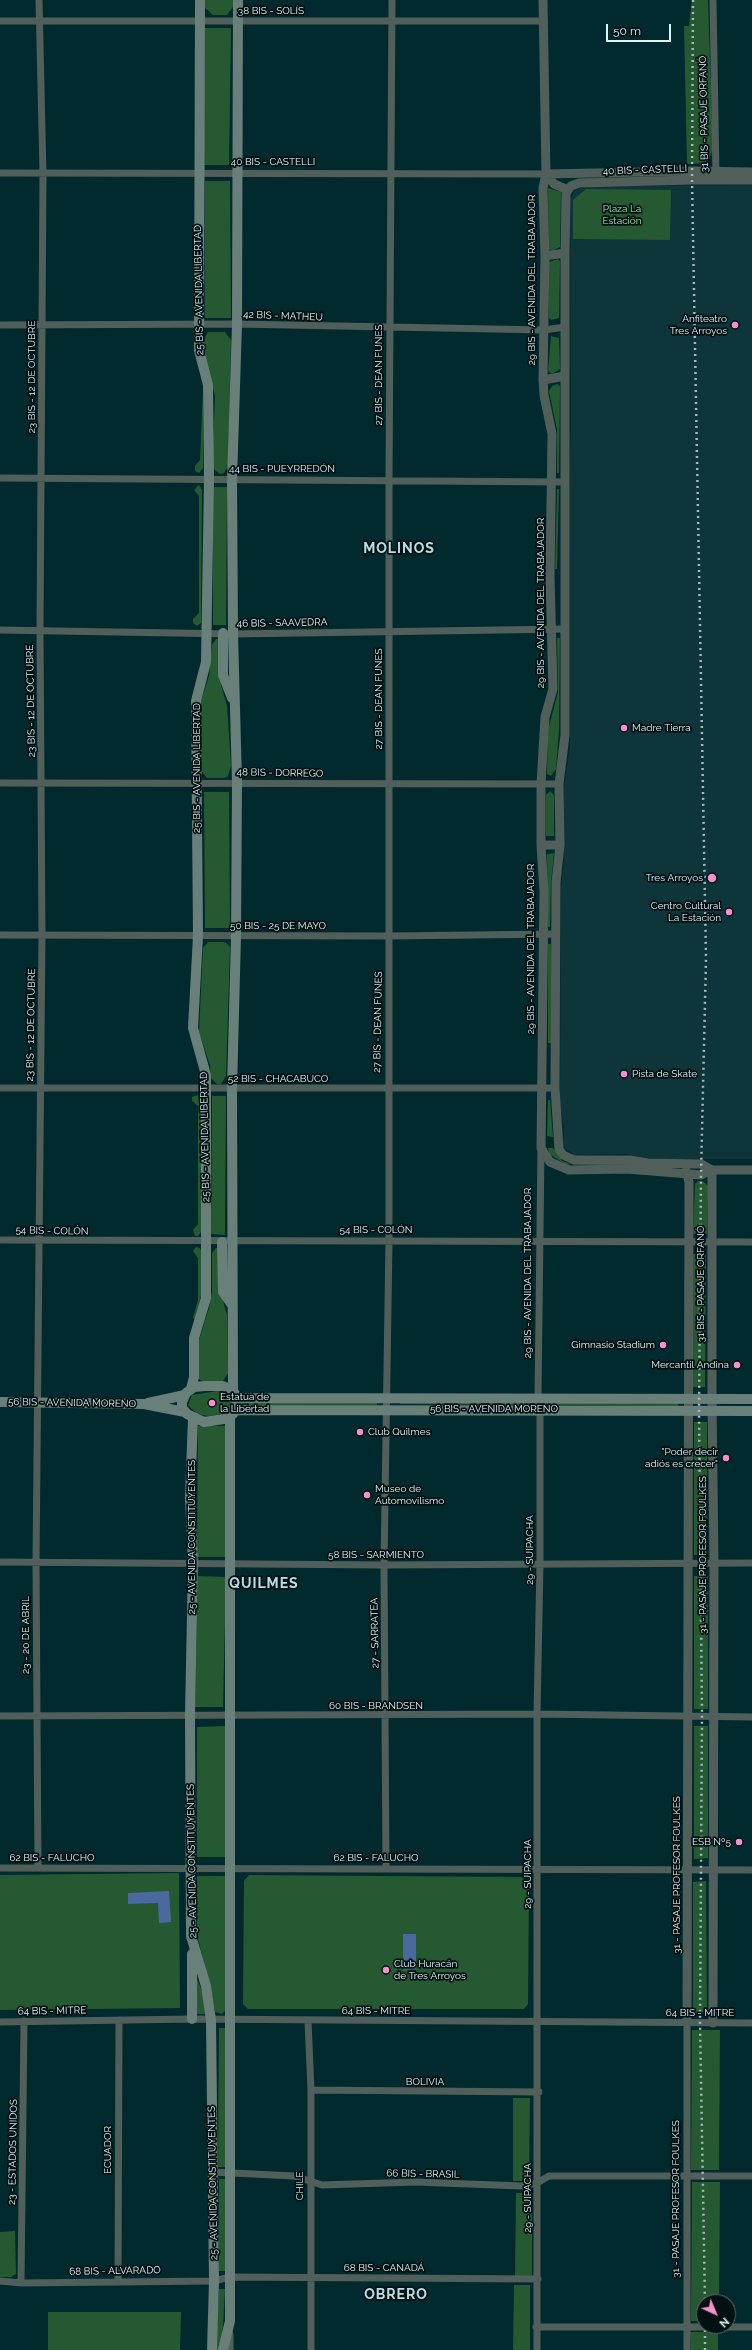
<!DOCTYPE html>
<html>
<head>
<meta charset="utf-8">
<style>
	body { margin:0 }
	#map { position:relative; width:752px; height:2350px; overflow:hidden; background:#012a2e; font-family:Raleway,sans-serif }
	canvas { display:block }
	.north { position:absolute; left:696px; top:2294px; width:40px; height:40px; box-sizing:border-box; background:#031012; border:1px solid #5b6b6d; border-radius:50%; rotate:136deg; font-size:11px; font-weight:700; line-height:16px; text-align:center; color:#e0f4f6 }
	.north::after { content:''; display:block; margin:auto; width:14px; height:18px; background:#f890cb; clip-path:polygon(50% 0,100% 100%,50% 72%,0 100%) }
	.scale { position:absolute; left:606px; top:24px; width:65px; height:18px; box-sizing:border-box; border:2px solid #e0f4f6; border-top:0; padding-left:5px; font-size:12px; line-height:14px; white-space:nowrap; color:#e0f4f6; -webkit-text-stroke:3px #031012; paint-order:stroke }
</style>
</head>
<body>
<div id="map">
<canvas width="752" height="2350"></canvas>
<div class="north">N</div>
<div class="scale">50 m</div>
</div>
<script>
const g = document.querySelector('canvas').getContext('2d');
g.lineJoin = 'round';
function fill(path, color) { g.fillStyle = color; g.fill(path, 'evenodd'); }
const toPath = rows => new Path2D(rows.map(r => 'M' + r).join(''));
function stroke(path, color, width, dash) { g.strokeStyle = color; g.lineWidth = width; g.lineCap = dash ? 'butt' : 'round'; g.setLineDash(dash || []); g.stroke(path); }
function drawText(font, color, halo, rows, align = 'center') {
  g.font = font + ' Raleway,sans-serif'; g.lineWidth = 3.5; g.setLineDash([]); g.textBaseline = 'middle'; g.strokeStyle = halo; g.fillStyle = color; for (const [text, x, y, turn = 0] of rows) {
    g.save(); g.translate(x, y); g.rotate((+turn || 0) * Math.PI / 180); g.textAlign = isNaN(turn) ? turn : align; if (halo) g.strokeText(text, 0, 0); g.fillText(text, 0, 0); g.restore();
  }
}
fill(toPath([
	[752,185,752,1159,651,1159,627,1154,574,1155,567,1150,563,1145,564,1127,560,1107,561,887,564,861,564,786,570,747,569,471,571,429,570,199,575,190,587,186]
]), '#0e3539');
fill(toPath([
	[205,0,233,0,233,7,227,15,213,15,205,8],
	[692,0,708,0,713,149,708,163,687,164,684,26,689,26],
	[205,28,231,28,229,165,203,165],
	[205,181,230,181,231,318,205,318],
	[548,188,561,192,560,247,552,251,549,249],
	[586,189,671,190,670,240,573,239,573,200],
	[558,259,560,261,559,318,551,320,549,318,549,262],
	[208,332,225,332,231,340,228,466,224,473,220,474,212,468,215,396,204,350,204,339],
	[551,336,559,338,560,369,552,374,548,371],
	[557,384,560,386,559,473,557,473,557,430,549,391,552,386],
	[203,390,203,468,199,473,195,471,195,466,200,460],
	[199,485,202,490,201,623,197,626,193,623,193,619,199,613,199,496,194,490],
	[213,487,227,487,226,625,213,625],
	[557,489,559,489,557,569,555,569],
	[557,638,560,638,559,730,556,769,551,776,547,774,548,730,558,692],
	[216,639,219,639,221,685,227,706,231,766,228,776,224,778,207,778,202,772,200,704,209,676,212,645],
	[550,791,554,795,554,836,546,836,546,795],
	[204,792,229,792,230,928,205,928],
	[554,853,551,883,550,927,548,927,547,854],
	[208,942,224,942,228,944,230,948,226,1076,221,1084,217,1084,211,1078,210,1065,199,1032,203,948],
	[548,944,551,944,551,1043,548,1043],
	[198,1095,201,1101,201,1232,198,1236,195,1236,193,1230,198,1224,198,1106,192,1101,192,1097],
	[212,1096,226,1096,225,1235,211,1234],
	[548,1100,550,1100,553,1137,547,1136],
	[548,1148,553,1148,562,1161,572,1164,627,1164,644,1167,565,1164,549,1154],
	[698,1181,703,1181,708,1186,707,1234,693,1234,695,1184],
	[196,1247,200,1248,201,1251,201,1296,195,1319,193,1318,198,1300,198,1258,193,1251],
	[216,1248,219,1248,221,1294,227,1315,228,1373,223,1381,202,1381,199,1379,199,1340,209,1308,212,1292,212,1253],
	[692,1254,706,1254,705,1387,691,1387],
	[218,1391,231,1396,233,1408,228,1413,208,1416,197,1414,188,1405,192,1395],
	[377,1401,377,1405,249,1406,249,1403],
	[400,1401,528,1401,528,1405,400,1404],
	[550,1402,678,1402,678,1406,550,1405],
	[694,1422,707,1422,707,1555,694,1555],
	[198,1426,226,1426,225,1557,197,1557],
	[198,1576,226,1577,223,1707,195,1707],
	[694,1576,708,1576,708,1709,694,1709],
	[225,1726,225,1857,197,1857,197,1727],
	[694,1726,708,1726,708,1858,694,1859],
	[179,1873,180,2008,0,2010,0,1875],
	[249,1875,522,1877,529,1885,528,2004,524,2009,248,2009,243,2004,244,1881],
	[197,1876,225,1876,225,2011,222,2014,215,2012,211,1988,197,1936],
	[706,1881,707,2014,693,2014,693,1882],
	[197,1978,203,1994,207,2014,196,2014],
	[219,2028,225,2028,225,2167,218,2167],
	[692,2030,720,2030,719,2170,691,2170],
	[513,2098,530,2098,529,2181,513,2181],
	[219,2179,225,2179,225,2271,219,2271],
	[692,2182,720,2182,719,2302,704,2302,704,2321,691,2321],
	[516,2193,532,2193,532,2276,515,2276],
	[15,2231,16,2274,11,2277,0,2277,0,2232],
	[514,2285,530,2285,530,2350,513,2350],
	[219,2289,225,2289,223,2327,220,2350,216,2350],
	[48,2312,181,2312,180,2350,48,2350],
	[690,2332,718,2332,718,2350,691,2350]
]), '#255931');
fill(toPath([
	[169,1891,171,1922,159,1923,158,1903,128,1904,128,1893],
	[403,1934,416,1934,416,1969,403,1970]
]), '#4b699f');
stroke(toPath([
	[713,0,716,176],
	[0,21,543,21],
	[0,173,546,174],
	[0,325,237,324,544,330,565,327],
	[0,478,565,482],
	[0,630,233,634,565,629],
	[0,783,559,784],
	[0,935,389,936,556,934],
	[0,1088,555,1088],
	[0,1240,752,1242],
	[0,1562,384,1565,752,1563],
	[0,1716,537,1714,752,1717],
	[0,1868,752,1870],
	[38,1868,36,1563,42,935,40,630,43,174,39,0],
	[386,1868,384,1565,389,1240,389,479,392,0],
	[308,2021,311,2090,311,2350],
	[0,2022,192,2019,752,2023],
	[311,2090,539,2092],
	[212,2172,294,2176,322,2185,415,2182,522,2186,537,2183,549,2176,752,2176],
	[0,2281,21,2283,214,2281,230,2277,538,2279],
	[118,2281,119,2020],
	[21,2283,24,2021],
	[536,2327,752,2327],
	[230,2334,230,2350],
	[537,2350,537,1714,540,1564,540,1410,538,1397,541,1148],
	[687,2350,687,2023]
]), '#505f5a', 7);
stroke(toPath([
	[543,0,546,174,543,188,545,256,543,380,544,395,552,434,550,576,553,689,545,717,541,784,541,845,544,891,541,1148,550,1162,569,1170,627,1169,701,1175,712,1170,752,1170],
	[546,174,554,184,568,190,571,186,579,183,692,180,752,180],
	[546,174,693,171,752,172],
	[568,190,566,194,565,253,565,735,559,784,560,845,556,882,555,1088,559,1149,563,1155,574,1160,630,1160,648,1163,701,1164,712,1170],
	[545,256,565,253],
	[543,380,565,376],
	[541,845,560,845],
	[712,1170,712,1399,714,1563,713,2023],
	[686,1171,689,1182,687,2023]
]), '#505f5a', 9);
stroke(toPath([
	[223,633,223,675,232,698],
	[222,1242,223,1292,232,1305],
	[205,1386,223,1386,230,1389,236,1395,237,1408,233,1414,224,1419,204,1422,187,1414,182,1408,182,1402,186,1393,194,1387,205,1386],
	[191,1389,194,1377,194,1338,206,1298,206,1075,193,1028,198,936,196,701,206,662,209,479,208,385,199,350,200,0],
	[233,1392,232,1089,236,936,237,782,233,634,232,480,237,324,238,0],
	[237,1398,752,1399],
	[0,1402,144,1404,185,1412],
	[148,1403,185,1395],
	[236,1410,752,1411],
	[193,1418,190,1498,193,1563,190,1715,191,1936,206,1986,211,2020,214,2281,212,2350],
	[192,1954,192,2019],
	[223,2350,230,2321,230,1415]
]), '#688079', 10);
stroke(toPath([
	[693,0,692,180,706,958,701,1175,699,1410,702,1716,700,2023,705,2302],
	[705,2350,705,2326]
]), '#a2bbbe', 2.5, [2, 4]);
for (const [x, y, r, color] of [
	[735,325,4,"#f890cb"],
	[624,728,4,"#f890cb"],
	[712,878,5,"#f890cb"],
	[729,912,4,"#f890cb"],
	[624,1074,4,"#f890cb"],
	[663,1345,4,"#f890cb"],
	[737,1365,4,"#f890cb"],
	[212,1403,4,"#f890cb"],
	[360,1432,4,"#f890cb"],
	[726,1458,4,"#f890cb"],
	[367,1495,4,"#f890cb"],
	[739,1842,4,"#f890cb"],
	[386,1970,4,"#f890cb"]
]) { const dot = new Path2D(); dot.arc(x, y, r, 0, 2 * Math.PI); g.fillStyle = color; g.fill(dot); stroke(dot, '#031012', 1.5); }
drawText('10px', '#e0f4f6', '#031012', [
	["38 BIS - SOLÍS",271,11],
	["31 BIS - PASAJE ORFANÓ",704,114,-91],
	["40 BIS - CASTELLI",273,162],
	["40 BIS - CASTELLI",645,170,-2],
	["29 BIS - AVENIDA DEL TRABAJADOR",532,280,-90],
	["25 BIS - AVENIDA LIBERTAD",199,290,-91],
	["42 BIS - MATHEU",283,316,2],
	["27 BIS - DEAN FUNES",379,375,-90],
	["23 BIS - 12 DE OCTUBRE",32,377,-90],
	["44 BIS - PUEYRREDÓN",282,469],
	["29 BIS - AVENIDA DEL TRABAJADOR",541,603,-90],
	["46 BIS - SAAVEDRA",282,623,-1],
	["27 BIS - DEAN FUNES",379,699,-90],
	["23 BIS - 12 DE OCTUBRE",31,701,-91],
	["25 BIS - AVENIDA LIBERTAD",197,768,-90],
	["48 BIS - DORREGO",280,773,1],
	["50 BIS - 25 DE MAYO",278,926],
	["29 BIS - AVENIDA DEL TRABAJADOR",531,949,-90],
	["27 BIS - DEAN FUNES",378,1022,-89],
	["23 BIS - 12 DE OCTUBRE",31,1025,-89],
	["52 BIS - CHACABUCO",278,1079],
	["25 BIS - AVENIDA LIBERTAD",205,1137,-91],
	["54 BIS - COLÓN",376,1230],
	["54 BIS - COLÓN",52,1231,1],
	["29 BIS - AVENIDA DEL TRABAJADOR",528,1273,-90],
	["31 BIS - PASAJE ORFANÓ",701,1284,-90],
	["56 BIS - AVENIDA MORENO",72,1403,1],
	["56 BIS - AVENIDA MORENO",494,1409],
	["25 - AVENIDA CONSTITUYENTES",192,1537,-90],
	["29 - SUIPACHA",530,1550,-90],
	["58 BIS - SARMIENTO",376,1555],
	["31 - PASAJE PROFESOR FOULKES",703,1555,-90],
	["27 - SARRATEA",375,1633,-91],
	["23 - 20 DE ABRIL",26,1635,-90],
	["60 BIS - BRANDSEN",376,1706],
	["62 BIS - FALUCHO",52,1858],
	["62 BIS - FALUCHO",376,1858],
	["25 - AVENIDA CONSTITUYENTES",192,1861,-91],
	["29 - SUIPACHA",528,1874,-90],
	["31 - PASAJE PROFESOR FOULKES",677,1875,-90],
	["64 BIS - MITRE",52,2011,-1],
	["64 BIS - MITRE",376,2011],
	["64 BIS - MITRE",700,2013],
	["BOLIVIA",425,2082],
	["ECUADOR",108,2150,-90],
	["23 - ESTADOS UNIDOS",13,2152,-89],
	["66 BIS - BRASIL",423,2174,1],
	["25 - AVENIDA CONSTITUYENTES",213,2183,-91],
	["CHILE",300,2186,-90],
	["29 - SUIPACHA",528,2198,-90],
	["31 - PASAJE PROFESOR FOULKES",676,2199,-90],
	["68 BIS - CANADÁ",384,2268],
	["68 BIS - ALVARADO",115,2271,-1]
]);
drawText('10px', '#9beda9', '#031012', [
	["Plaza La",622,209],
	["Estación",622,221]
]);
drawText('10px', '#e0f4f6', '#031012', [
	["Anfiteatro",727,319],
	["Tres Arroyos",727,331],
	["Madre Tierra",632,728,"left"],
	["Tres Arroyos",703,878],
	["Centro Cultural",721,906],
	["La Estación",721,918],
	["Pista de Skate",632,1074,"left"],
	["Gimnasio Stadium",655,1345],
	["Mercantil Andina",729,1365],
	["Estatua de",220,1397,"left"],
	["la Libertad",220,1409,"left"],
	["Club Quilmes",368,1432,"left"],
	["\"Poder decir",718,1452],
	["adiós es crecer\"",718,1464],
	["Museo de",375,1489,"left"],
	["Automovilismo",375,1501,"left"],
	["ESB Nº5",731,1842],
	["Club Huracán",394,1964,"left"],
	["de Tres Arroyos",394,1976,"left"]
], 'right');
g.letterSpacing = '1px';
drawText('bold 14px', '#b7e0e5', '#031012', [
	["MOLINOS",399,549],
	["QUILMES",264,1584],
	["OBRERO",396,2295]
]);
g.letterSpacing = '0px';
</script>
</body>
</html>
